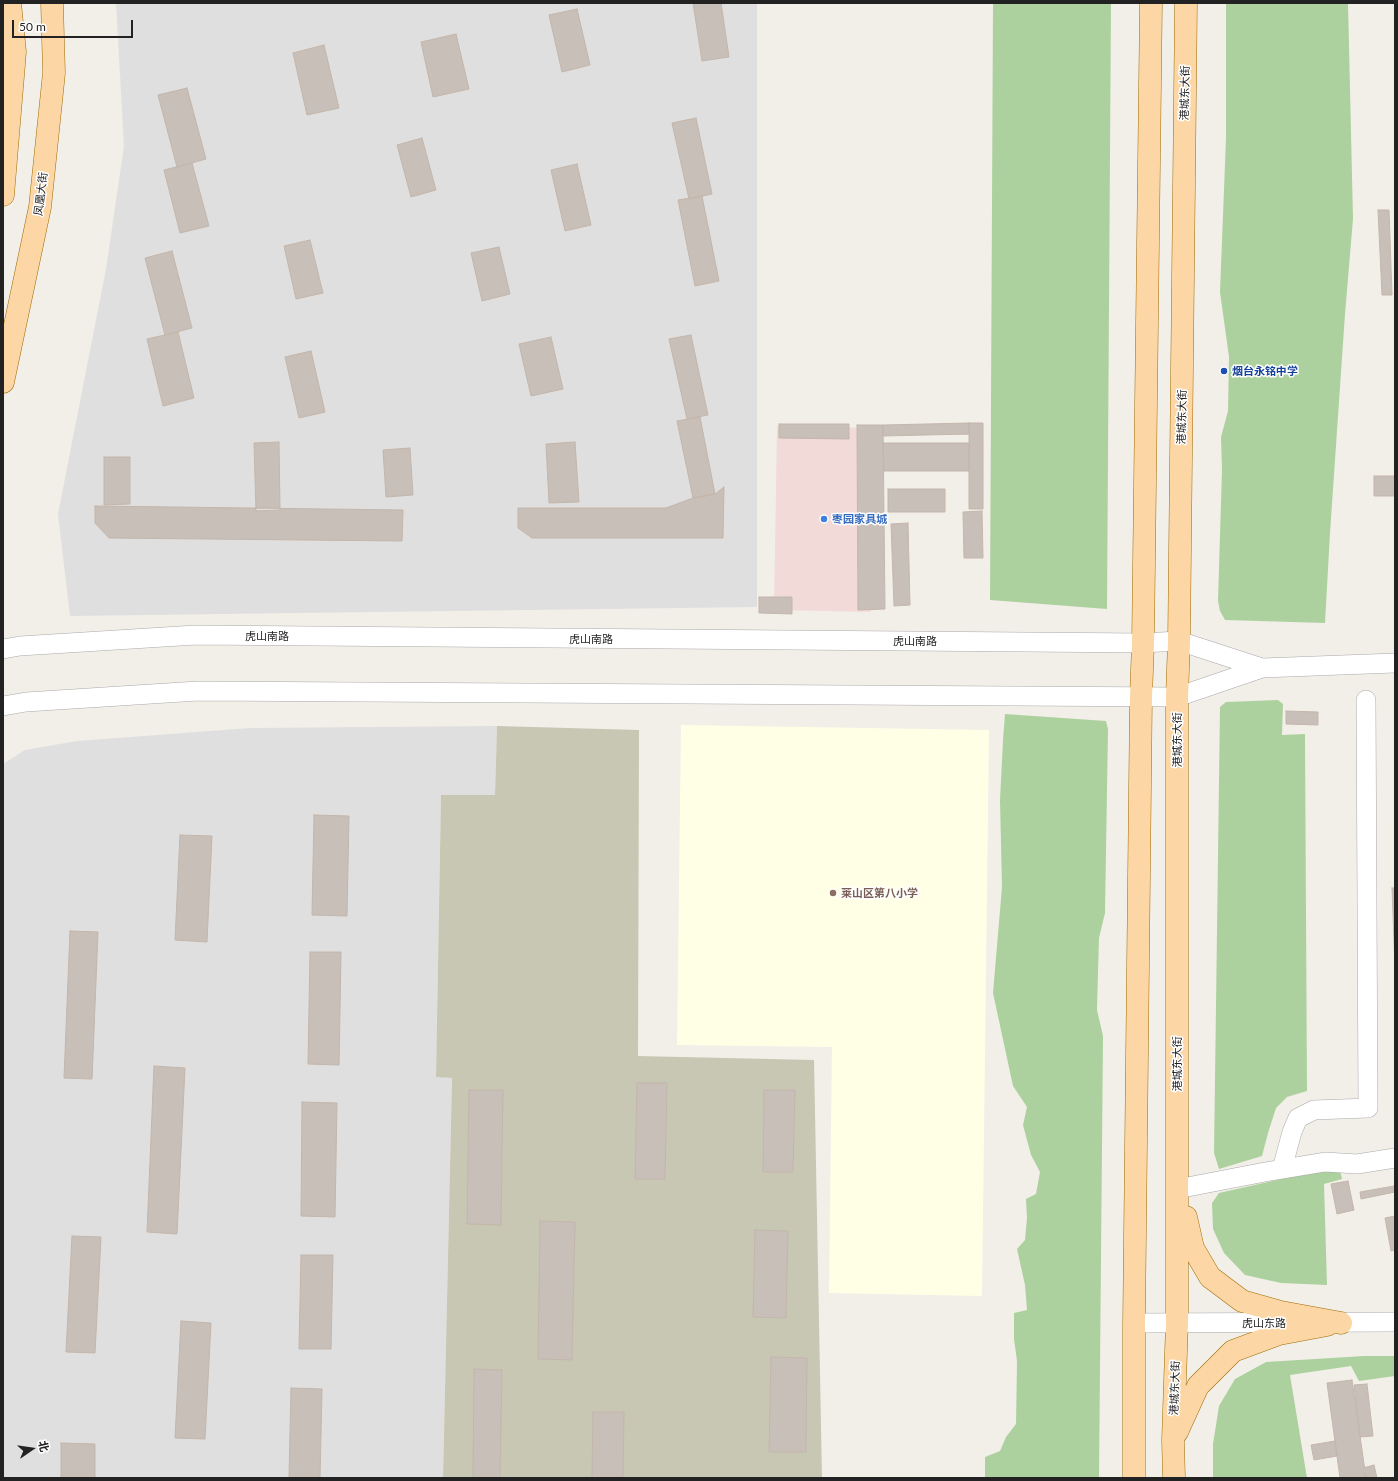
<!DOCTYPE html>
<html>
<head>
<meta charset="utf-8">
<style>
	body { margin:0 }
	#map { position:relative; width:1398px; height:1481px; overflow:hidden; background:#f2efe9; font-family:Lato,"Noto Sans SC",sans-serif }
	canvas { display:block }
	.frame { position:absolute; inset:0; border:4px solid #222; pointer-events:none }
	.north { position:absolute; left:12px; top:1429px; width:40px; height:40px; -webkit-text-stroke:3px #fff; paint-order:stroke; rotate:77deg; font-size:11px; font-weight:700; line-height:16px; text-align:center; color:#222 }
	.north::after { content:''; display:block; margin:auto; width:14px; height:18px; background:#222; clip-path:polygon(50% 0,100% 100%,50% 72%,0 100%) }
	.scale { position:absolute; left:12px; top:20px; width:121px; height:18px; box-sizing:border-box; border:2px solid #222; border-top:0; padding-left:5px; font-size:12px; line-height:14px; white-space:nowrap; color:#222; -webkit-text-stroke:3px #fff; paint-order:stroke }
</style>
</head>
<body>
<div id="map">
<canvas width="1398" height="1481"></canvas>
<div class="frame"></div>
<div class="north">北</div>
<div class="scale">50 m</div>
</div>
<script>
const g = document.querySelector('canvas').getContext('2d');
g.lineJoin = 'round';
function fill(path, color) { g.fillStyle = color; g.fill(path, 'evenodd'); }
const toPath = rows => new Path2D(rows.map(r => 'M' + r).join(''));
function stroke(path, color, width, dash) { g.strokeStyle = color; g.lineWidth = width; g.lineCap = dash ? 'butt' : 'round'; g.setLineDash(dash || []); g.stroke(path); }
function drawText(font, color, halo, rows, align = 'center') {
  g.font = font + ' Lato,"Noto Sans SC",sans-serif'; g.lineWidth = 3; g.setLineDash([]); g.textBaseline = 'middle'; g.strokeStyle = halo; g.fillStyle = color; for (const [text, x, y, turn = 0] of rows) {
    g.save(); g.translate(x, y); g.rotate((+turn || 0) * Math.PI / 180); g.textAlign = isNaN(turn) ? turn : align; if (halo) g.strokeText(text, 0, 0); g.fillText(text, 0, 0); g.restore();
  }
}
fill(toPath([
	[116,3,757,3,757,607,70,616,58,514,106,269,124,146],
	[497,726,495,795,441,795,436,1076,452,1078,443,1478,3,1478,3,764,25,750,77,741,250,728]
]), '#e0dfdf');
fill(toPath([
	[777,426,874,428,871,612,774,610]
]), '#f2dad9');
fill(toPath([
	[681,725,989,730,982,1296,829,1293,832,1047,677,1045]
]), '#ffffe5');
fill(toPath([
	[497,726,639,730,638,1056,814,1060,822,1478,443,1478,452,1078,436,1077,441,795,495,795]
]), '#c7c7b4');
fill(toPath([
	[993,3,1111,3,1107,609,990,600],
	[1226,3,1348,3,1353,219,1345,314,1330,533,1325,623,1225,620,1220,611,1218,601,1222,470,1221,437,1228,411,1229,357,1220,292,1226,138],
	[1278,700,1283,704,1282,735,1305,734,1307,1091,1287,1097,1276,1108,1268,1133,1262,1156,1219,1169,1214,1153,1220,707,1226,702],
	[1005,714,1106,721,1108,729,1105,913,1099,938,1097,1010,1103,1036,1099,1478,985,1478,985,1457,1000,1451,1006,1437,1016,1424,1017,1361,1014,1339,1014,1313,1027,1310,1025,1285,1017,1249,1025,1240,1027,1218,1026,1199,1036,1194,1040,1172,1031,1155,1023,1125,1027,1107,1013,1086,993,993,1002,887,1000,800,1003,740],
	[1339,1166,1342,1179,1324,1184,1327,1285,1281,1283,1245,1275,1224,1253,1213,1229,1212,1203,1219,1193],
	[1364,1356,1395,1356,1395,1376,1359,1381,1351,1366,1290,1375,1307,1478,1213,1478,1213,1444,1219,1406,1235,1379,1266,1362]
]), '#add19e');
const building = toPath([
	[693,3,721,3,729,57,702,61,693,3],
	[577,9,590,65,562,72,549,15,577,9],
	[456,34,469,89,433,97,421,42,456,34],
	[324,45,339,108,307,115,293,53,324,45],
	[187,88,206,159,177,167,158,95,187,88],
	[696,118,712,194,689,199,672,123,696,118],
	[422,138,436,190,411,197,397,145,422,138],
	[192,163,209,226,180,233,164,170,192,163],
	[577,164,591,225,565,231,551,170,577,164],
	[702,196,719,281,695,286,678,200,702,196],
	[1378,210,1389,210,1392,295,1382,295,1378,210],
	[310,240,323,293,296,299,284,246,310,240],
	[499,247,510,294,482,301,471,253,499,247],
	[172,251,192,328,165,335,145,258,172,251],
	[178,332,194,398,163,406,147,339,178,332],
	[691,335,708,415,687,419,669,339,691,335],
	[551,337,563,389,531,396,519,344,551,337],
	[311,351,325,412,299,418,285,357,311,351],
	[700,417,715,494,693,498,677,421,700,417],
	[969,423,969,434,883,436,883,425,969,423],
	[969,423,983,423,983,509,969,509,969,423],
	[779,424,849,424,849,439,779,438,779,424],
	[857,425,883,425,885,609,858,610,857,425],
	[279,442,280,510,256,511,254,443,279,442],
	[575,442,579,502,549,503,546,444,575,442],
	[883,443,969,443,969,471,884,471,883,443],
	[410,448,413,495,386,497,383,450,410,448],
	[104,457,130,457,130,504,104,505,104,457],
	[1374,476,1395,476,1395,496,1374,496,1374,476],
	[724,487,723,538,532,538,518,528,518,508,666,508,693,498,715,494,724,487],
	[888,489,945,489,945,512,888,512,888,489],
	[95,506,403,510,402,541,109,538,95,523,95,506],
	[982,511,983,558,964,558,963,512,982,511],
	[908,523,910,605,894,606,891,524,908,523],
	[759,597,792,597,792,614,759,613,759,597],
	[1286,711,1318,712,1318,725,1286,724,1286,711],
	[314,815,349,816,347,916,312,915,314,815],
	[180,835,212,836,207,942,175,940,180,835],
	[1392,888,1395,888,1395,985,1395,967,1392,888],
	[70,931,98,932,92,1079,64,1078,70,931],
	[310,952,341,952,339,1065,308,1064,310,952],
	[154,1066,185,1068,177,1234,147,1232,154,1066],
	[637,1083,667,1083,665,1179,635,1179,637,1083],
	[469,1090,503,1090,501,1225,467,1224,469,1090],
	[764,1090,795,1090,793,1172,763,1172,764,1090],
	[302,1102,337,1103,335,1217,301,1216,302,1102],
	[1348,1181,1354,1210,1337,1214,1331,1184,1348,1181],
	[1394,1186,1395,1192,1361,1199,1360,1192,1394,1186],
	[1395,1216,1395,1250,1391,1251,1385,1218,1395,1216],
	[540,1221,575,1222,572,1360,538,1359,540,1221],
	[755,1230,788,1231,786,1318,753,1317,755,1230],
	[72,1236,101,1237,95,1353,66,1352,72,1236],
	[301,1255,333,1255,331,1349,299,1349,301,1255],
	[181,1321,211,1323,205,1439,175,1438,181,1321],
	[771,1357,807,1358,806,1452,769,1452,771,1357],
	[474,1369,502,1370,500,1478,473,1478,474,1369],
	[1352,1380,1366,1478,1340,1478,1327,1383,1352,1380],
	[1367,1384,1373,1436,1360,1437,1354,1385,1367,1384],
	[291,1388,322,1389,320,1478,289,1478,291,1388],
	[593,1412,624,1412,623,1478,592,1478,593,1412],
	[1335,1441,1337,1456,1314,1460,1311,1445,1335,1441],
	[61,1443,95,1444,95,1478,61,1478,61,1443],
	[1374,1465,1377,1478,1366,1478,1363,1468,1374,1465]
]);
fill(building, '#c7bfb8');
stroke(building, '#c4b6ab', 1);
const minor = toPath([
	[3,649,20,646,196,635,1143,643,1179,641,1262,668,1395,663],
	[3,706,26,702,198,691,1177,697,1262,668],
	[1282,1169,1292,1132,1298,1118,1314,1110,1368,1108,1366,700],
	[1177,1189,1265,1172,1325,1162,1357,1164,1395,1158],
	[1134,1323,1395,1322]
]);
const major = toPath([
	[3,195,15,52,10,3],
	[3,382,40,207,54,73,52,3],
	[1186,1217,1193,1248,1210,1277,1242,1301,1281,1312,1341,1323],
	[1177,1432,1198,1386,1233,1351,1279,1334,1327,1325],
	[1134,1478,1134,1323,1141,697,1143,643,1151,3],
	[1174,1478,1173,1440,1177,1322,1177,697,1179,641,1186,3]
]);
stroke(minor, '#a9a9a9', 20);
stroke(major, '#a06b00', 23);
stroke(minor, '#fff', 19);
stroke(major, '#fcd6a4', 22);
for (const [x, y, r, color] of [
	[1224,371,4,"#1a4fb4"],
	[824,519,4,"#3f7fe0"],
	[833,893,4,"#8d6e63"]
]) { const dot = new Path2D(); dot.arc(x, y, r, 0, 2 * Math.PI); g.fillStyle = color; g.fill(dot); stroke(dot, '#fff', 1.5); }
drawText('11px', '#222', '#fff', [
	["港城东大街",1185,93,-89],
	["凤凰大街",41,194,-83],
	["港城东大街",1182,417,-89],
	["虎山南路",267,636],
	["虎山南路",591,639],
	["虎山南路",915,641],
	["港城东大街",1177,740,-90],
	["港城东大街",1177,1064,-90],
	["虎山东路",1264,1323],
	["港城东大街",1175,1388,-88]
]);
drawText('bold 11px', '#164399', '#fff', [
	["烟台永铭中学",1232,371]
], 'left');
drawText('bold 11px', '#366cbe', '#fff', [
	["枣园家具城",832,519]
], 'left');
drawText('bold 11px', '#785e54', '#fff', [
	["莱山区第八小学",841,893]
], 'left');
</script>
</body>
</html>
